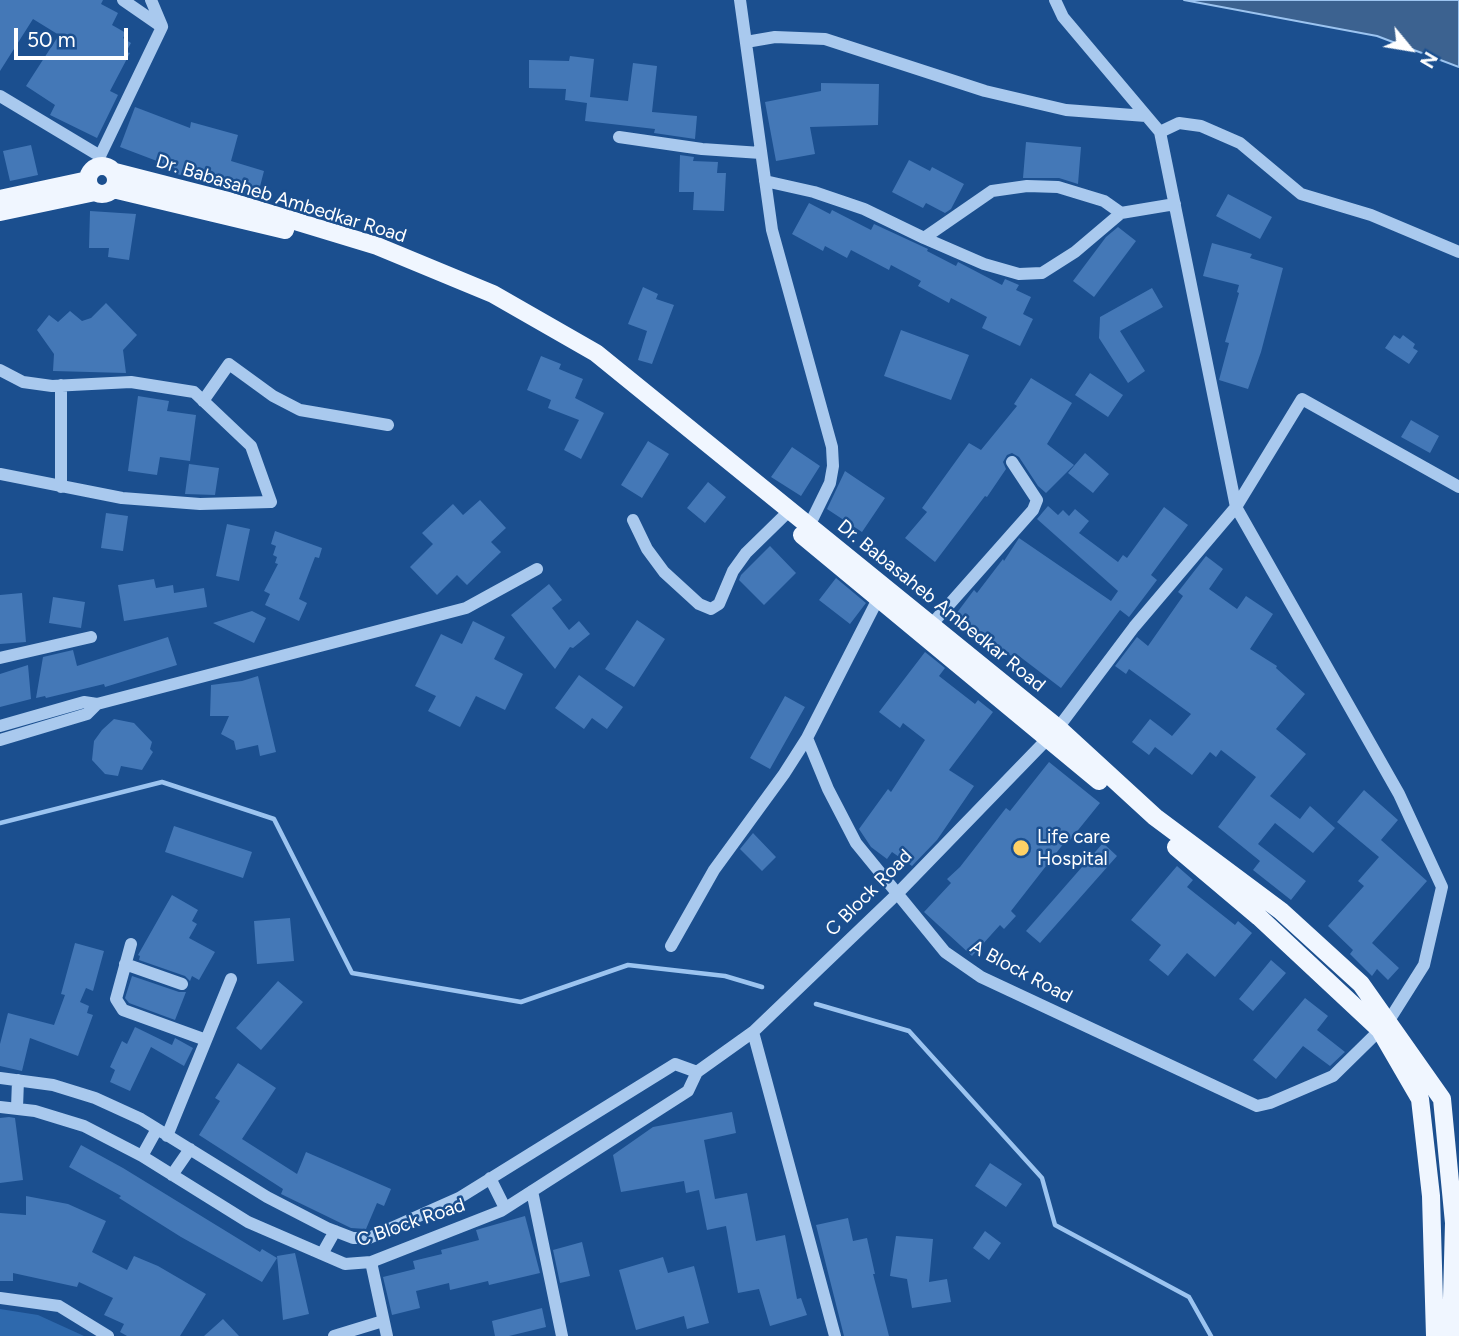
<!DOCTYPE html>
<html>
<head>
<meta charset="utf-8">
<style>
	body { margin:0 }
	#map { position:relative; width:1459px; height:1336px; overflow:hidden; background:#1b4f8f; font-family:Figtree,sans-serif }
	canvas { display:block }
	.north { position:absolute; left:1375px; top:14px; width:70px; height:70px; -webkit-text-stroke:5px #1b4f8f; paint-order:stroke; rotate:120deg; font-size:19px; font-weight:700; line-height:28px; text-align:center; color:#fff }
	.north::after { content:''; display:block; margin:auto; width:24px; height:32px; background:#fff; clip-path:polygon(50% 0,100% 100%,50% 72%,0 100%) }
	.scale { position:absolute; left:14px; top:28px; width:114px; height:32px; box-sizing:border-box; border:4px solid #fff; border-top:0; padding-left:9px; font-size:21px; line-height:24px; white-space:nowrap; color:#fff; -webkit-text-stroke:5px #1b4f8f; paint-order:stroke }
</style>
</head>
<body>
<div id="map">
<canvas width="1459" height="1336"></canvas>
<div class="north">N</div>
<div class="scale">50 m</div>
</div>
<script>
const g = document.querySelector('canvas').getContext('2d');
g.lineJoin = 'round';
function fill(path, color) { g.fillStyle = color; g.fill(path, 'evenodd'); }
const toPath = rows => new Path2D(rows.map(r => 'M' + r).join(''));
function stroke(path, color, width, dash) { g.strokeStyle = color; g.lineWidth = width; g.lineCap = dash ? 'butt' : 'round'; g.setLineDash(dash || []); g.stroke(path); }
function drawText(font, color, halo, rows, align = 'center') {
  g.font = font + ' Figtree,sans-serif'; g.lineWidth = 5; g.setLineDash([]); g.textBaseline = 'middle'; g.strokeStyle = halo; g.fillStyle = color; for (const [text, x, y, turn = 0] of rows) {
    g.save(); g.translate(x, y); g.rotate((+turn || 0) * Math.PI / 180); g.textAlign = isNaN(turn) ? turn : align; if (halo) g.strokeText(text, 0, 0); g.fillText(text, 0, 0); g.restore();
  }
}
fill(toPath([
	[0,1309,38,1315,84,1336,0,1336]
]), '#2e69ad');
const water = toPath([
	[1184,0,1459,0,1459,67,1377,36,1184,0]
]);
fill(water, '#3c6290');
stroke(water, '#9cc4f0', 2);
stroke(toPath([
	[0,823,162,782,274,819,352,973,521,1002,628,965,725,976,762,987],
	[816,1004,909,1031,1042,1178,1055,1225,1189,1297,1211,1336]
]), '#9cc4f0', 4.5);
fill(toPath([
	[0,0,103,0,101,4,118,13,112,25,126,33,123,38,131,43,126,52,130,53,110,91,118,95,97,138,50,115,55,105,26,86,59,35,33,19,0,71],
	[570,56,594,59,590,97,628,101,633,63,657,66,652,112,697,116,695,139,654,133,655,129,585,121,587,103,565,100,566,89,529,88,529,60,569,61],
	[821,83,879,84,878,125,810,127,815,154,776,161,765,102,821,91],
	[135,107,190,128,191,122,238,135,231,161,264,171,257,198,177,174,178,169,120,147],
	[1026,142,1081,147,1078,184,1059,178,1023,178],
	[31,145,38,175,10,181,3,151],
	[680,155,694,157,693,161,718,162,717,173,726,173,724,211,693,210,694,192,679,192],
	[909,160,930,171,932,167,964,184,951,209,945,213,926,203,923,208,892,192],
	[1228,194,1272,217,1260,239,1216,216],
	[809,203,830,214,832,210,871,230,874,224,928,249,927,251,956,266,958,262,1002,285,1005,279,1019,285,1016,290,1031,297,1023,314,1033,319,1020,346,982,328,987,317,951,298,949,303,918,286,921,281,891,265,889,270,851,250,847,258,825,246,823,251,792,234],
	[90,211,136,214,129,260,108,257,109,248,89,248],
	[1118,227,1136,241,1094,297,1073,281,1106,237],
	[1212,243,1252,254,1250,258,1283,268,1261,352,1248,389,1219,380,1229,343,1225,342,1239,293,1237,292,1239,285,1203,276],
	[643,287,658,294,656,299,674,305,652,364,638,360,647,331,628,324],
	[1152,288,1163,307,1120,331,1145,371,1128,383,1099,338,1100,317],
	[106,303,137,335,123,350,126,373,53,371,54,354,37,330,49,315,58,322,70,311,82,321,91,318],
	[901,330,969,355,951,400,884,376],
	[1394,335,1400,339,1403,335,1415,344,1413,348,1418,351,1409,364,1385,348],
	[541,356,561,364,559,369,583,379,575,398,604,413,581,459,564,450,579,420,548,408,551,400,527,390],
	[1090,373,1123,395,1108,417,1075,395],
	[1031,378,1072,403,1047,444,1074,465,1046,493,1038,486,1019,457,1012,453,1007,455,1003,462,1006,469,987,497,985,496,935,562,905,538,927,512,922,508,969,443,981,450,1017,406,1014,404],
	[138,396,169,401,167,411,196,415,190,461,160,457,157,475,128,471],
	[1411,420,1439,436,1430,453,1401,437],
	[648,441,669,454,642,498,621,485],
	[792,447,820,466,801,496,771,477],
	[1085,453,1109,474,1093,493,1068,473],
	[189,464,219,468,215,495,185,494],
	[845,471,885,498,862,532,827,509],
	[708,482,726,497,705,523,687,508],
	[480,500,506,528,491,542,501,552,467,585,457,575,437,595,410,567,433,544,422,533,453,504,463,515],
	[1048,506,1058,515,1063,510,1069,516,1075,509,1089,521,1079,533,1118,562,1123,555,1127,558,1164,507,1188,525,1151,575,1157,580,1129,617,1120,610,1061,688,1019,656,1017,660,996,645,991,652,950,622,974,590,977,593,1003,559,1004,561,1019,538,1111,601,1118,591,1037,519],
	[106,513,128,516,123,551,101,548],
	[227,524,250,529,239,581,216,576],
	[275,531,322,548,319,558,315,557,299,599,307,603,299,621,265,605,270,594,264,591,278,564,275,563,277,557,273,555,276,546,271,544],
	[770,546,796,573,764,605,739,580,741,575],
	[1206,556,1223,569,1209,589,1237,609,1246,596,1273,614,1250,649,1277,666,1276,668,1305,694,1276,729,1306,754,1270,796,1300,819,1310,806,1335,828,1313,853,1275,823,1258,844,1306,881,1291,900,1253,870,1260,861,1218,827,1256,777,1221,750,1216,757,1210,752,1192,775,1155,747,1149,755,1132,742,1150,719,1172,736,1191,714,1129,669,1126,674,1115,666,1137,637,1148,646,1183,596,1178,592],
	[836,578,866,603,850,624,819,600],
	[154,579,156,588,173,585,174,593,204,588,207,607,124,621,118,585],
	[549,584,562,600,552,608,569,630,579,621,590,634,573,648,570,647,555,669,511,615],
	[22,593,26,642,0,644,0,595],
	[53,597,85,602,81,628,49,623],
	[252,611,266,618,254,643,213,623],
	[637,620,665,639,634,687,605,669],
	[473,621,505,637,494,659,523,674,505,710,476,696,460,727,428,711,436,696,415,686,441,634,462,644],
	[168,637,177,665,105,687,104,684,46,698,45,696,36,698,43,657,73,650,77,666],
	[925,652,945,668,939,676,975,704,978,700,993,712,949,770,974,786,937,840,912,866,892,852,887,859,871,847,859,829,888,789,891,792,925,740,903,723,900,728,879,712],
	[28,665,31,699,0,707,0,674],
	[579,675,623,707,607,729,592,718,584,729,555,708],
	[258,676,276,752,260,756,258,745,236,750,234,741,221,734,229,716,210,716,211,685,242,681],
	[785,696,805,707,770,769,750,758],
	[114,719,134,723,152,742,150,749,153,752,142,770,121,766,118,776,105,774,92,760,94,741,102,730],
	[1049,762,1100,803,1066,845,1064,843,1011,911,1016,916,1004,929,1000,925,972,956,924,912,951,883,947,879,960,867,1006,808,1010,811],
	[1364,790,1398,820,1381,840,1427,881,1372,943,1399,968,1388,980,1377,969,1372,976,1350,954,1353,950,1328,926,1364,886,1358,881,1379,857,1337,822],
	[174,826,252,852,243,878,165,852],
	[753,833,776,857,762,871,740,849],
	[1103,843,1117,856,1040,943,1026,931],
	[1177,866,1193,880,1187,887,1235,925,1238,921,1252,933,1215,977,1187,953,1168,976,1149,960,1161,945,1131,920],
	[172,895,198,910,192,921,197,924,189,938,215,952,199,980,192,976,190,981,185,976,139,960,140,956,138,955],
	[290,918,294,961,257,964,254,921],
	[75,943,104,951,93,991,86,988,80,1002,89,1006,87,1013,93,1015,78,1056,30,1038,22,1071,0,1066,0,1044,8,1013,54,1025,65,995,61,994],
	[1271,960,1286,973,1253,1011,1239,999],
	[132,976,179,992,186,992,175,1020,129,1003,125,998],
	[278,981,303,1002,261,1050,236,1028],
	[1305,998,1328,1016,1317,1030,1345,1052,1330,1066,1303,1046,1276,1079,1253,1060],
	[135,1027,172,1045,175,1038,193,1048,184,1066,151,1047,130,1091,110,1082,115,1070,110,1067,122,1041,127,1044],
	[238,1063,276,1088,242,1139,297,1174,306,1152,391,1189,384,1206,377,1203,366,1229,351,1228,281,1194,283,1189,199,1135,220,1101,215,1098],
	[732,1112,736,1133,704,1140,715,1199,747,1193,756,1241,785,1235,797,1299,801,1298,807,1315,770,1326,759,1289,738,1293,726,1226,707,1230,699,1190,686,1193,684,1181,621,1192,613,1155,653,1127],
	[9,1117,15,1118,23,1180,0,1183,0,1118],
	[81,1145,123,1168,260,1252,262,1249,277,1258,262,1282,181,1237,119,1198,121,1196,69,1167],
	[990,1163,1022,1184,1006,1207,975,1186],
	[26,1196,68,1204,106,1221,92,1252,127,1270,134,1256,158,1266,206,1294,180,1336,127,1336,120,1332,124,1324,104,1315,113,1298,79,1282,77,1287,13,1273,13,1281,0,1281,0,1213,26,1215],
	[525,1216,540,1273,489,1285,488,1281,450,1290,449,1283,416,1291,420,1308,392,1315,383,1277,415,1269,413,1261,442,1254,441,1250,479,1240,476,1230],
	[848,1218,853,1241,867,1238,875,1274,873,1274,889,1336,844,1336,816,1225],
	[985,1231,1001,1243,989,1260,973,1248],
	[896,1236,933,1239,929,1282,947,1279,951,1302,912,1308,907,1279,890,1276],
	[582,1242,590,1276,560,1283,553,1250],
	[295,1253,309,1314,283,1320,277,1256],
	[663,1257,668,1273,694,1266,709,1323,687,1329,684,1316,636,1330,619,1270],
	[542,1308,546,1327,509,1336,495,1336,492,1321],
	[223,1319,239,1336,204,1336]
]), '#4478b7');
stroke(toPath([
	[151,0,162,26],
	[740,0,772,230,832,447,833,466,830,483,809,526],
	[746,42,775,37,825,39,985,91,1066,110,1146,116],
	[0,96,100,156,99,166],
	[1160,132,1179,123,1201,126,1240,143,1301,194,1371,215,1459,252],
	[619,137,702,149,761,153],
	[100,156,162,27,123,0],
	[765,181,814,192,864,209,924,238,992,191,1027,186,1058,187,1104,201,1121,213,1175,204],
	[924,238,984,264,1019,274,1042,273,1075,252,1121,213],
	[0,370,23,382,52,386,131,382,194,392,251,446,271,502,200,504,122,498,0,474],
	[203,401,229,364,273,396,300,410,388,425],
	[61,487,61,385],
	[633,520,647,549,664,572,699,604,711,609,719,604,733,571,746,553,790,510],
	[882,591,807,738,828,789,856,843,945,952,981,977,1257,1106,1270,1103,1333,1076,1388,1022,1424,965,1442,887,1399,794,1236,507,1160,132,1063,17,1055,0],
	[931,625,1033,510,1037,500,1012,462],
	[0,658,91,637],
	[0,726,84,702,97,704,466,608,537,569],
	[0,740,87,714,97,704],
	[131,944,116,999,123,1010,206,1040],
	[671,946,714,870,784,774,807,738],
	[125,964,182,984],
	[753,1032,835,1336],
	[0,1078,53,1085,95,1098,141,1119,267,1197,327,1228,353,1238,369,1238,459,1198,675,1064,697,1072],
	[0,1107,35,1111,84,1126,142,1156,248,1222,345,1264,371,1262,501,1211,688,1091,697,1072,753,1032,897,894,1058,728,1134,627,1236,507,1302,399,1459,487],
	[17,1108,18,1080],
	[167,1136,231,979],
	[142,1156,157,1129],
	[172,1175,190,1149],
	[490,1178,505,1208],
	[532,1191,562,1336],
	[322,1254,335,1231],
	[371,1262,387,1336],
	[0,1298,59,1306,108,1336],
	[334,1336,383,1321]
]), '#a9c9ee', 12);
stroke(toPath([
	'88 180a14 14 0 1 1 28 0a14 14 0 1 1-28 0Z',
	[115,172,232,202,377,246,493,294,596,353,1058,728,1155,817,1281,911,1361,984,1442,1099,1454,1223,1451,1336],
	[113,189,285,230],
	[0,199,88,180],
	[0,212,95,192],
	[802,535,1099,781],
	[1176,847,1259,917,1380,1030,1420,1099,1431,1196,1435,1336]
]), '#f0f6ff', 18);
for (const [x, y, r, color] of [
	[1021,848,9,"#ffd166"]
]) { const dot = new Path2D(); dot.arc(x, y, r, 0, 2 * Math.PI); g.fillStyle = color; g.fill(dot); stroke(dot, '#1b4f8f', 2.5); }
drawText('19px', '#fff', '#1b4f8f', [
	["Dr. Babasaheb Ambedkar Road",281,199,17],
	["Dr. Babasaheb Ambedkar Road",941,606,39],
	["C Block Road",869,893,-45],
	["A Block Road",1021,972,28],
	["C Block Road",411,1223,-19]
]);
drawText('19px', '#fff', '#1b4f8f', [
	["Life care",1037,837],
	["Hospital",1037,859]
], 'left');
</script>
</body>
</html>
